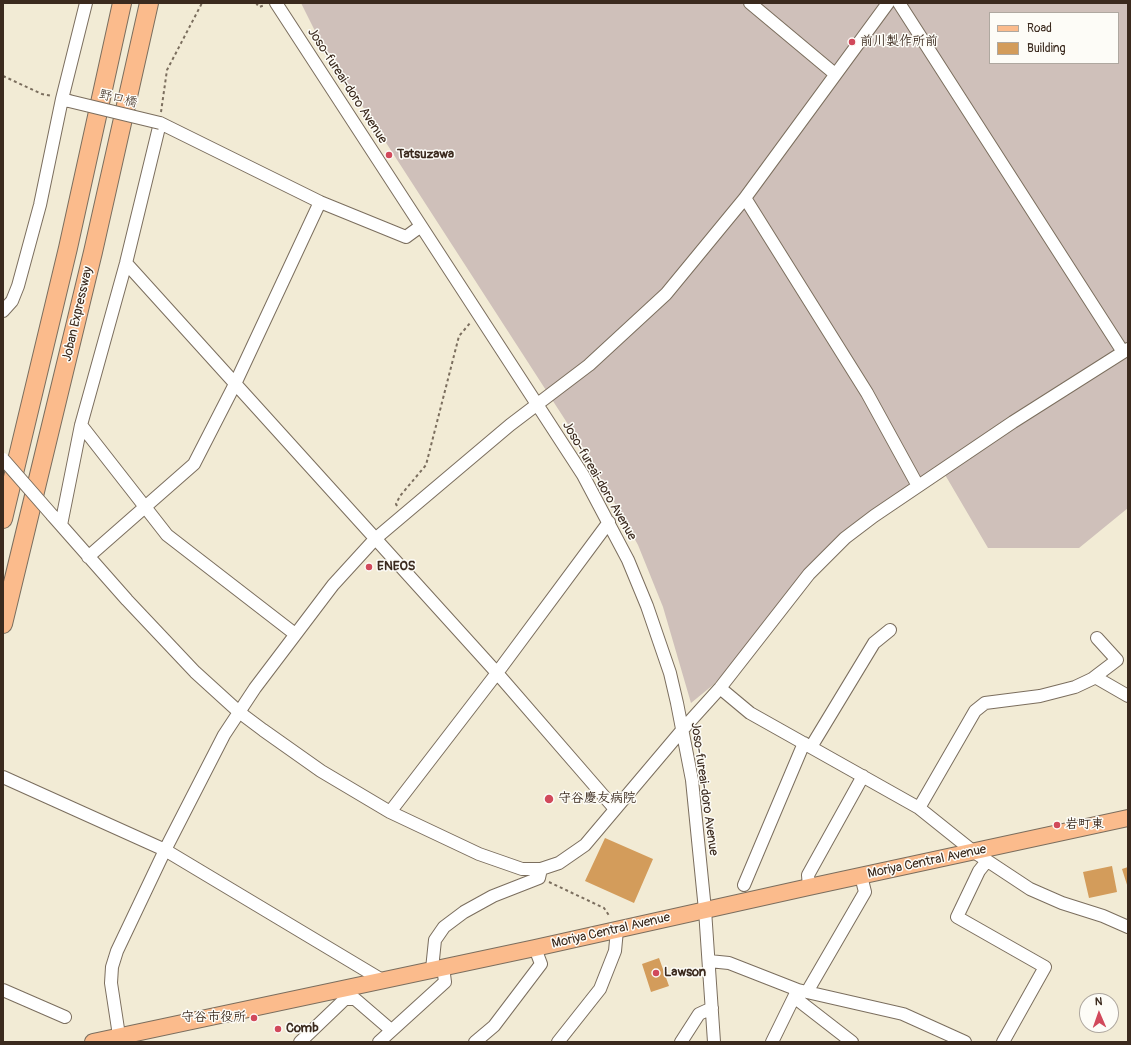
<!DOCTYPE html>
<html>
<head>
<meta charset="utf-8">
<style>
	body { margin:0 }
	#map { position:relative; width:1131px; height:1045px; overflow:hidden; background:#f2ebd5; font-family:Pangolin,sans-serif }
	canvas { display:block }
	.frame { position:absolute; inset:0; border:4px solid #3b2a1e; pointer-events:none }
	.legend { position:absolute; left:989px; top:12px; width:130px; height:52px; box-sizing:border-box; background:#fdfcf7; border:1px solid #afa8a0; margin:0; padding:5px 7px; list-style:none; font-size:12px; color:#3b2a1e }
	.legend li { display:flex; align-items:center; gap:8px; height:20px }
	.legend b { width:20px; border:1px solid #afa8a0 }
	.north { position:absolute; left:1079px; top:993px; width:40px; height:40px; box-sizing:border-box; background:#fdfcf7; border:1px solid #afa8a0; border-radius:50%; rotate:358deg; font-size:11px; font-weight:700; line-height:16px; text-align:center; color:#3b2a1e }
	.north::after { content:''; display:block; margin:auto; width:14px; height:18px; background:#d1495b; clip-path:polygon(50% 0,100% 100%,50% 72%,0 100%) }
</style>
</head>
<body>
<div id="map">
<canvas width="1131" height="1045"></canvas>
<div class="frame"></div>
<ul class="legend">
<li><b style="height:5px;background:#fbbb8c"></b>Road</li>
<li><b style="height:11px;background:#d39c5b"></b>Building</li>
</ul>
<div class="north">N</div>
</div>
<script>
const g = document.querySelector('canvas').getContext('2d');
g.lineJoin = 'round';
function fill(path, color) { g.fillStyle = color; g.fill(path, 'evenodd'); }
const toPath = rows => new Path2D(rows.map(r => 'M' + r).join(''));
function stroke(path, color, width, dash) { g.strokeStyle = color; g.lineWidth = width; g.lineCap = dash ? 'butt' : 'round'; g.setLineDash(dash || []); g.stroke(path); }
function drawText(font, color, halo, rows, align = 'center') {
  g.font = font + ' Pangolin,"Klee One",sans-serif'; g.lineWidth = 3; g.setLineDash([]); g.textBaseline = 'middle'; g.strokeStyle = halo; g.fillStyle = color; for (const [text, x, y, turn = 0] of rows) {
    g.save(); g.translate(x, y); g.rotate((+turn || 0) * Math.PI / 180); g.textAlign = isNaN(turn) ? turn : align; if (halo) g.strokeText(text, 0, 0); g.fillText(text, 0, 0); g.restore();
  }
}
fill(toPath([
	[301,3,1128,3,1128,508,1079,548,988,548,944,473,869,527,816,571,713,685,691,703,663,607,638,545,618,509,584,449,319,39],
	[990,13,1118,13,1118,63,990,63]
]), '#cfc0ba');
fill(toPath([
	[605,838,653,859,634,903,585,881],
	[1112,866,1117,892,1089,898,1083,872],
	[1128,867,1128,888,1122,869],
	[659,958,669,986,651,992,642,964]
]), '#d39c5b');
const minor = toPath([
	[276,3,583,475,628,560,647,606,670,673,677,703,692,780,705,910,714,1042],
	[750,3,835,74],
	[899,3,1123,352],
	[62,99,86,3],
	[745,198,867,393,918,486],
	[126,263,497,673,615,809],
	[3,311,12,301,18,286,40,205,62,99,69,101],
	[81,425,167,535,295,634],
	[52,515,127,600,195,672,239,712,263,730,321,771,390,812,479,854,522,869,541,869,559,863,585,845,683,729,720,688,809,574,845,538,874,516,1013,422,1128,349],
	[61,525,81,425,126,263,160,123,320,202,406,237,421,226],
	[88,557,194,464,235,384,320,202],
	[1095,677,1128,696],
	[720,688,750,713,919,808,974,852,1030,889,1062,903,1103,916,1128,927],
	[811,747,874,643,890,630],
	[3,777,165,850,382,980],
	[919,808,975,711,985,703,1040,696,1075,687,1092,679,1117,660,1097,638],
	[390,812,497,673,609,522],
	[987,861,979,871,957,917,1045,967,1003,1042],
	[744,885,804,743],
	[809,887,808,875,863,776],
	[709,961,729,963,798,990,903,1014,965,1042],
	[432,969,435,940,444,927,464,912,493,896,539,878,541,869],
	[3,990,65,1017],
	[807,992,865,892,861,876],
	[794,997,852,1042],
	[345,999,355,999,391,1030],
	[120,1042,111,983,112,967,117,951,165,850,224,735,255,688,333,585,375,539,510,425,589,365,666,294,745,198,888,3],
	[300,1042,345,999,343,988],
	[379,1042,445,982,443,967],
	[475,1042,494,1026,541,964,535,948],
	[558,1042,600,989,615,951,617,930],
	[681,1042,699,1014,712,1008],
	[772,1042,797,991]
]);
const major = toPath([
	[93,1042,535,948,809,887,1128,818]
]);
const highway = toPath([
	[3,519,68,248,122,3],
	[3,624,93,252,149,3]
]);
stroke(minor, '#7b6e5e', 14);
stroke(major, '#7b6e5e', 18);
stroke(highway, '#7b6e5e', 20);
stroke(toPath([
	[256,3,259,7,265,5],
	[3,76,42,94,52,96],
	[161,112,167,70,202,3],
	[397,506,396,504,400,496,426,465,459,336,471,322],
	[549,882,604,908,610,917]
]), '#7b6e5e', 2, [3, 3]);
stroke(minor, '#fff', 12);
stroke(major, '#fbbb8c', 16);
stroke(highway, '#fbbb8c', 18);
const minorBridge = toPath([
	[69,101,160,123],
	[3,459,52,515]
]);
stroke(minorBridge, '#7b6e5e', 14, []);
stroke(minorBridge, '#fff', 12);
for (const [x, y, r, color] of [
	[852,42,4,"#d1495b"],
	[389,155,4,"#d1495b"],
	[369,567,4,"#d1495b"],
	[549,799,5,"#d1495b"],
	[1057,825,4,"#d1495b"],
	[656,973,4,"#d1495b"],
	[254,1018,4,"#d1495b"],
	[278,1029,4,"#d1495b"]
]) { const dot = new Path2D(); dot.arc(x, y, r, 0, 2 * Math.PI); g.fillStyle = color; g.fill(dot); stroke(dot, '#fdfcf7', 1.5); }
drawText('bold 13px', '#3b2a1e', '#fdfcf7', [
	["前川製作所前",860,42],
	["Tatsuzawa",397,155],
	["ENEOS",377,567],
	["守谷慶友病院",558,799],
	["岩町東",1065,825],
	["Lawson",664,973],
	["守谷市役所",246,1018,"right"],
	["Comb",286,1029]
], 'left');
drawText('13px', '#3b2a1e', '#fdfcf7', [
	["Joso-fureai-doro Avenue",347,86,57],
	["野口橋",118,99,14],
	["Joban Expressway",78,314,-77],
	["Joso-fureai-doro Avenue",599,481,60],
	["Joso-fureai-doro Avenue",704,789,82],
	["Moriya Central Avenue",927,862,-12],
	["Moriya Central Avenue",611,931,-13]
]);
</script>
</body>
</html>
